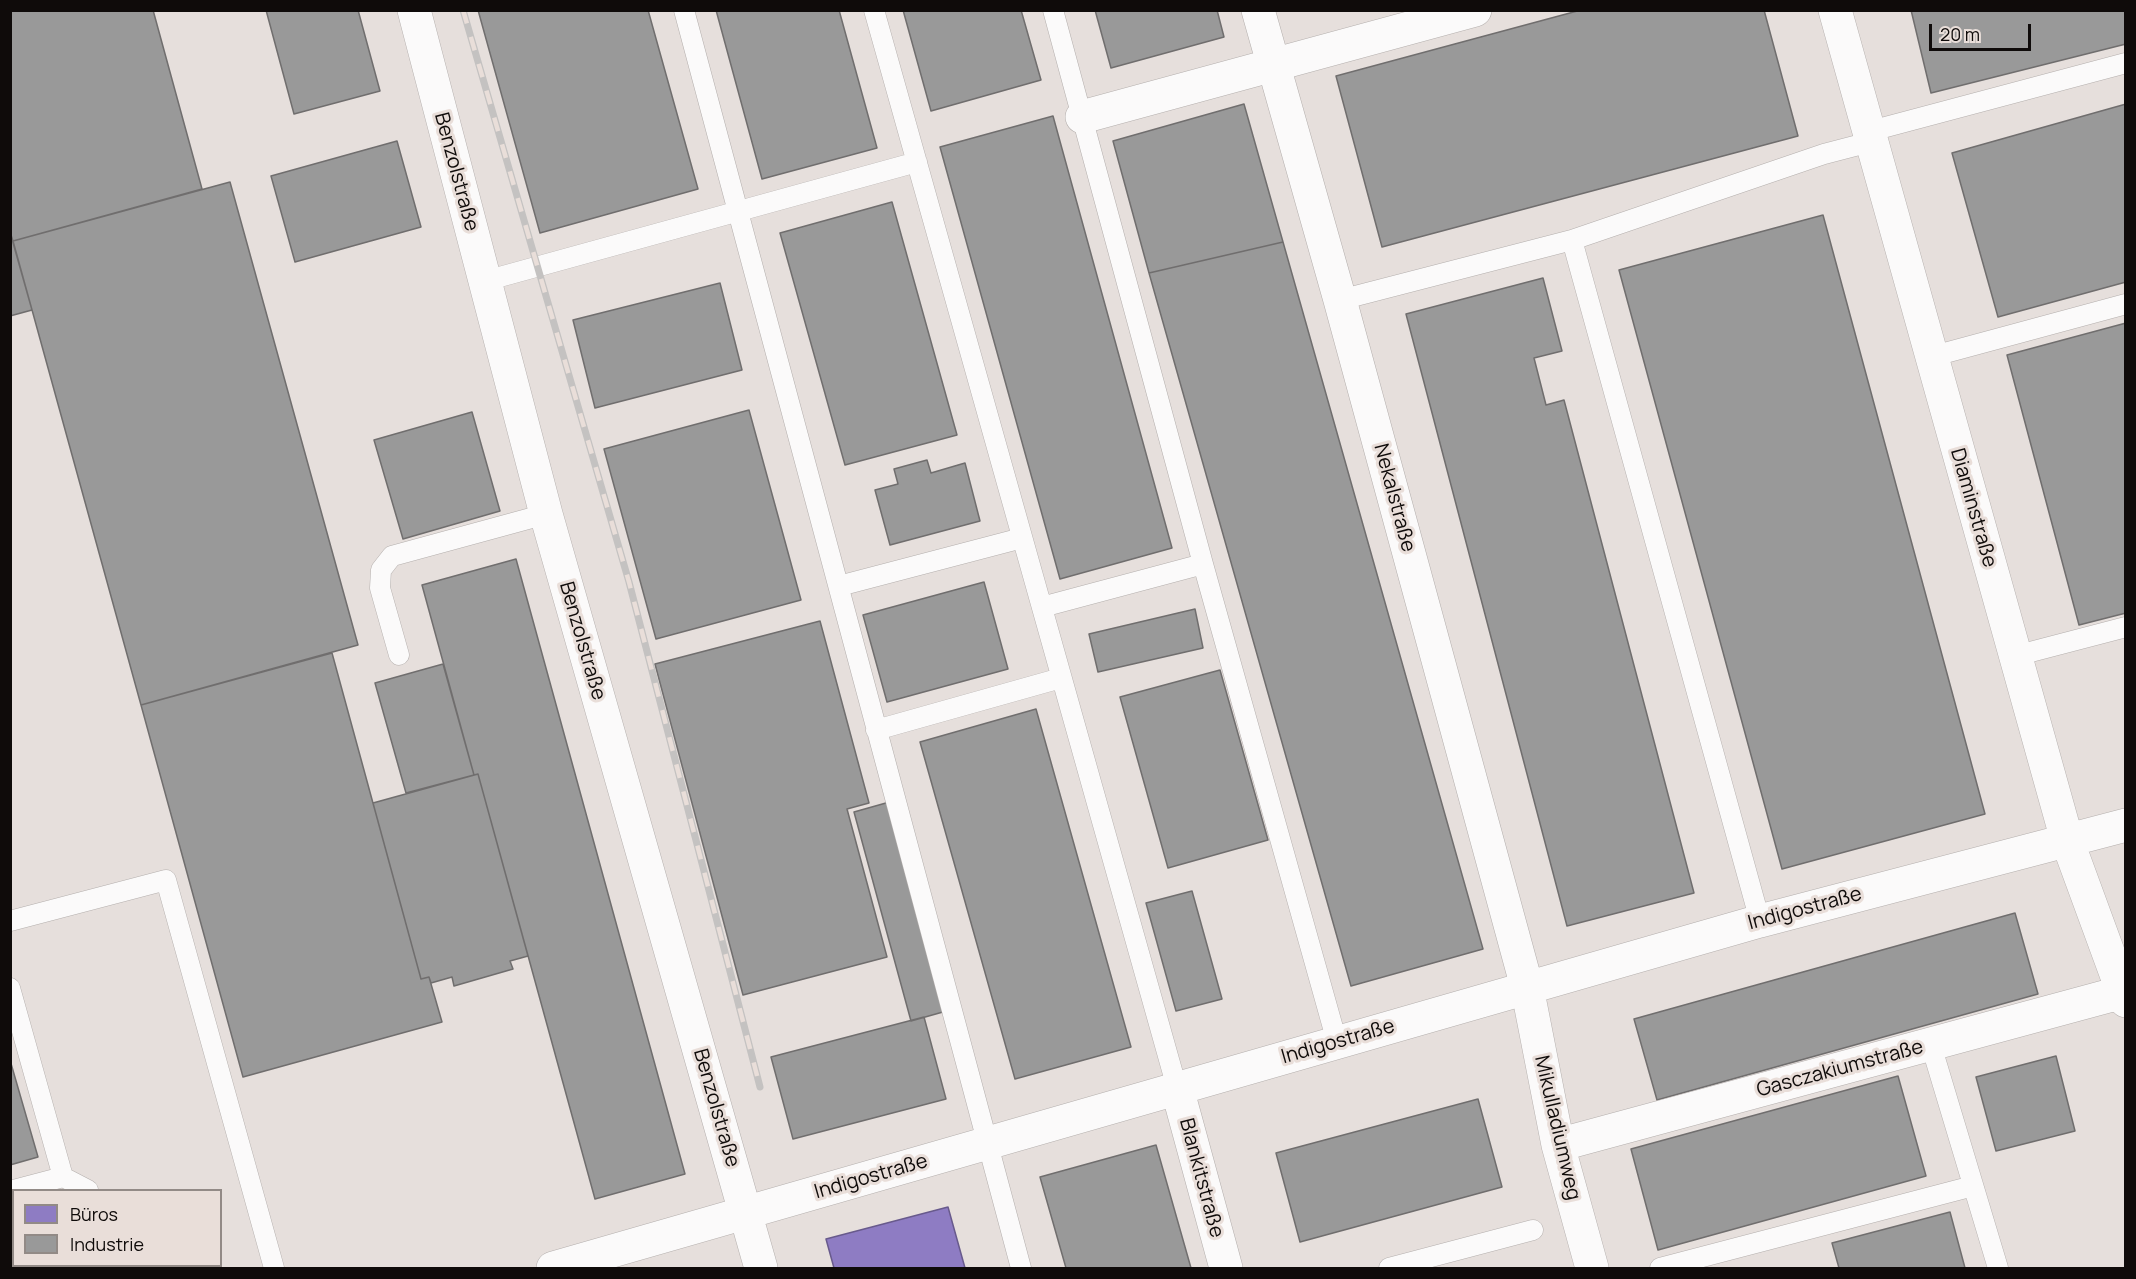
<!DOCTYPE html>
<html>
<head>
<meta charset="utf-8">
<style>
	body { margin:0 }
	#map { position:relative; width:2136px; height:1279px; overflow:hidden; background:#e6dfdc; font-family:Manrope,sans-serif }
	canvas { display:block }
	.frame { position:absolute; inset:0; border:12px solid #0f0b0a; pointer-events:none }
	.legend { position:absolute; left:12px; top:1189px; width:210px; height:78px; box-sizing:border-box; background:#e9ded9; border:2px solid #928a86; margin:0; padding:8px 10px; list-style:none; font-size:18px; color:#0f0b0a }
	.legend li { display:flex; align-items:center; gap:12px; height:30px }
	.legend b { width:30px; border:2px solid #928a86 }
	.scale { position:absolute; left:1929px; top:24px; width:102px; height:27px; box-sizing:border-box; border:3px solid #0f0b0a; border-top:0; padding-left:8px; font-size:18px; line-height:21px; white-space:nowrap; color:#0f0b0a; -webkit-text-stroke:4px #e9ded9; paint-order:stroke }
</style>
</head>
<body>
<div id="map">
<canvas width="2136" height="1279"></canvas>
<div class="frame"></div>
<ul class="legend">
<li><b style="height:16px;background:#8e7cc3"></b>Büros</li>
<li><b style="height:16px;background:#999"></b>Industrie</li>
</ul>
<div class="scale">20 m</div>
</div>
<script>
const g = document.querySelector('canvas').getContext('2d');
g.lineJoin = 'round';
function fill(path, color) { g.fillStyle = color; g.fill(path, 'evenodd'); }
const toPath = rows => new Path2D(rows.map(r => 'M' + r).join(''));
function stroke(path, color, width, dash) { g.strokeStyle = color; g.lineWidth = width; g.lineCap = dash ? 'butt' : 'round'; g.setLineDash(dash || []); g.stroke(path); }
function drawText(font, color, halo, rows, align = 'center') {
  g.font = font + ' Manrope,sans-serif'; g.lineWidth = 6; g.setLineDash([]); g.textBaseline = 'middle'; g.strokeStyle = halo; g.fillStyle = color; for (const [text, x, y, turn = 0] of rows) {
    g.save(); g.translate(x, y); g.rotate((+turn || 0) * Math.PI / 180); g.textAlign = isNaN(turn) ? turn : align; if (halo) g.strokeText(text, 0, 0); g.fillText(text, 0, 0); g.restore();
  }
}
const offices = toPath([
	[948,1207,965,1268,834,1268,826,1239,948,1207]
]);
fill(offices, '#8e7cc3');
stroke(offices, '#685a8c', 1.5);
const industry = toPath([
	[10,10,153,10,202,189,13,241,10,232,10,10],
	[266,10,358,10,380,91,294,114,266,10],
	[478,10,648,10,698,189,540,233,478,10],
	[716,10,839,10,877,148,762,179,716,10],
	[903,10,1021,10,1041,80,931,111,903,10],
	[1095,10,1217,10,1224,37,1111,68,1095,10],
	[1581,10,1764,10,1798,136,1382,247,1336,76,1581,10],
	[1911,10,2126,10,2126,44,1931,93,1911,10],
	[1244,104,1283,242,1149,273,1113,141,1244,104],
	[2126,104,2126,282,1998,317,1952,153,2126,104],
	[1053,116,1172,548,1060,579,940,147,1053,116],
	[397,141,421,227,295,262,271,176,397,141],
	[230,182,358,645,141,705,13,241,230,182],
	[892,202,957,435,845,465,780,233,892,202],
	[1823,215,1985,814,1782,869,1619,270,1823,215],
	[10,232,32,310,10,316,10,232],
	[1283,242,1483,949,1351,986,1149,273,1283,242],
	[1543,278,1562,351,1534,358,1546,405,1564,400,1694,893,1567,926,1406,314,1543,278],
	[720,283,742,370,595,408,573,320,720,283],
	[2126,323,2126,613,2079,625,2007,355,2126,323],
	[749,410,801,600,656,639,604,449,749,410],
	[472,412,500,511,403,539,374,440,472,412],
	[927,460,931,473,965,463,980,521,890,545,875,490,898,484,894,469,927,460],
	[516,559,685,1174,595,1199,478,774,474,775,422,585,516,559],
	[984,582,1008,669,887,702,863,615,984,582],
	[1195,609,1203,648,1098,672,1089,634,1195,609],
	[820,621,869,803,847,809,887,957,743,995,655,664,820,621],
	[332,653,421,979,429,977,442,1022,243,1077,141,705,332,653],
	[443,664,474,775,406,793,375,683,443,664],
	[1220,670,1268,840,1168,868,1120,697,1220,670],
	[1036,709,1131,1047,1015,1079,920,742,1036,709],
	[478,774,528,956,510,961,513,969,454,986,452,977,431,983,429,977,421,979,373,803,478,774],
	[893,801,950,1010,911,1021,854,812,893,801],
	[1192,891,1222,999,1176,1011,1146,903,1192,891],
	[2015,913,2038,994,1657,1100,1634,1019,2015,913],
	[924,1017,946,1099,793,1139,771,1057,924,1017],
	[2056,1056,2075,1131,1996,1151,1976,1077,2056,1056],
	[10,1060,38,1157,10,1165,10,1060],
	[1898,1076,1926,1176,1658,1250,1631,1149,1898,1076],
	[1478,1099,1502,1187,1300,1242,1276,1153,1478,1099],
	[1156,1145,1191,1268,1066,1268,1040,1177,1156,1145],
	[1950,1212,1965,1268,1839,1268,1832,1243,1950,1212],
	[14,1240,14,1266,84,1266,85,1268,10,1268,10,1241,14,1240]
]);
fill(industry, '#999');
stroke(industry, '#706e6e', 1.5);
const lane = toPath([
	[684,10,1021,1268],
	[874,10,1177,1088],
	[1053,10,1203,564,1337,1042],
	[1867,132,2126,63],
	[485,281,917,162],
	[1340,300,1572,240],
	[1930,357,2126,304],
	[839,586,1022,538],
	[1042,607,1203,564],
	[399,655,380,588,381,570,392,556,546,514],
	[2015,656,2126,627],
	[876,730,1061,678],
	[10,921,166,880,274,1268],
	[1760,921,1572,240,1824,154,1870,142],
	[10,988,63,1177,88,1190],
	[1931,1045,1998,1268],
	[10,1191,63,1177],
	[109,1266,109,1268],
	[1389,1268,1533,1230],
	[1660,1268,1973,1186]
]);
const street = toPath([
	[414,10,546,514,761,1268],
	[1258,10,1340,300,1527,987,1558,1145,1592,1268],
	[1835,10,2067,840,2126,1001],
	[1082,117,1475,10],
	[1177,1088,1226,1268],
	[1558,1145,2123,992],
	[553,1268,1760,921,2126,825]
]);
stroke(lane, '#b4afad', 21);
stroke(street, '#b4afad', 34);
stroke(lane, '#fbfafa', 20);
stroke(street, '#fbfafa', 33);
const rail = toPath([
	[463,10,629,582,760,1087]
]);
stroke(rail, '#c4c2c1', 7);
stroke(rail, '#e9ded9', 4.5, [14]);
drawText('20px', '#0f0b0a', '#e9ded9', [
	["Benzolstraße",456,172,75],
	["Nekalstraße",1394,498,75],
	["Diaminstraße",1973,508,74],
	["Benzolstraße",582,641,74],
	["Indigostraße",1805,909,-15],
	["Indigostraße",1338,1042,-16],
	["Gasczakiumstraße",1840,1069,-15],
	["Benzolstraße",716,1108,74],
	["Mikulladiumweg",1557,1128,77],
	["Indigostraße",871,1177,-16],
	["Blankitstraße",1201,1178,75]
]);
</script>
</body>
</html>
